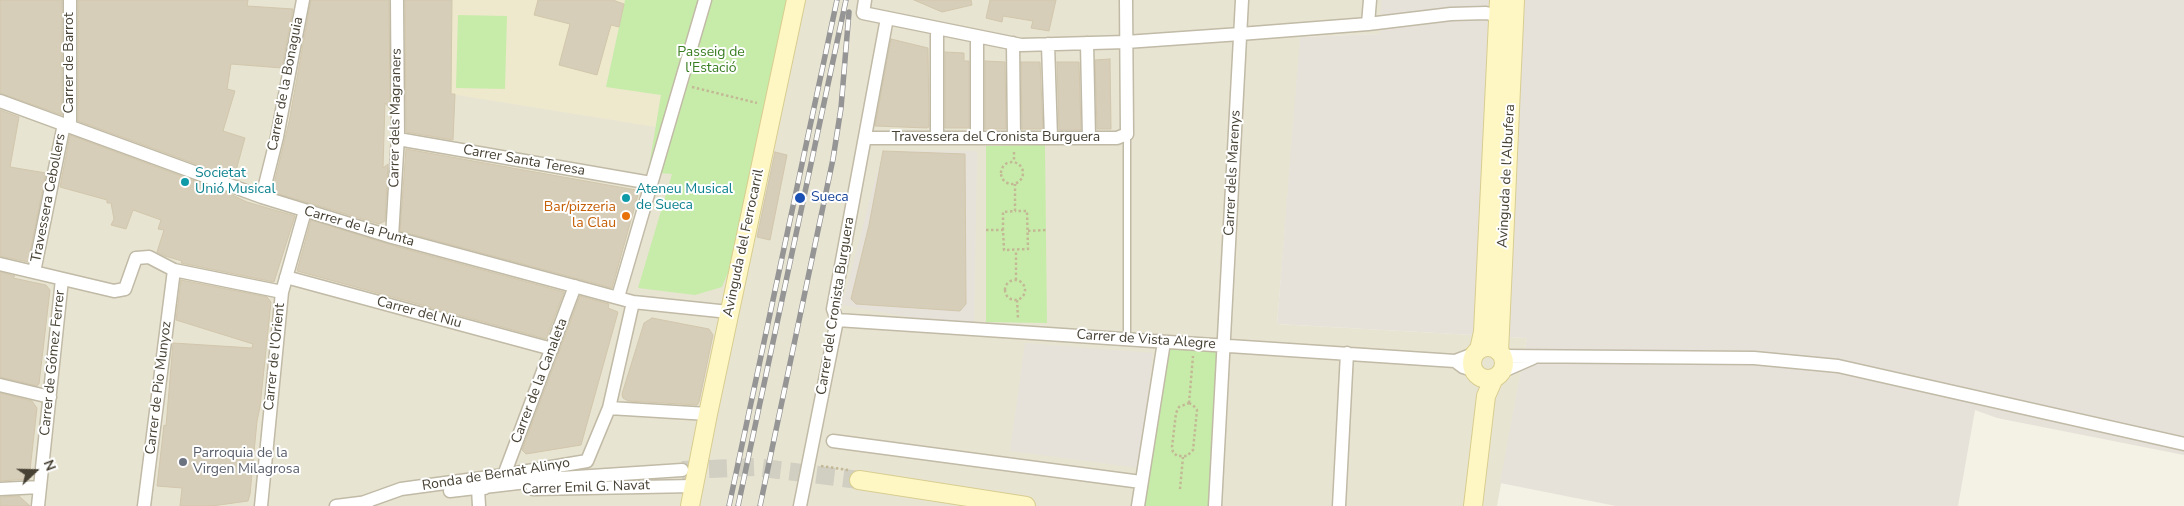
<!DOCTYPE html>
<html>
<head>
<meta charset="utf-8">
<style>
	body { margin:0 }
	#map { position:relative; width:2184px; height:506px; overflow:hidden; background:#f4f1e5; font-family:"Nunito Sans",sans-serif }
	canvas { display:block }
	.north { position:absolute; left:10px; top:446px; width:50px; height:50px; -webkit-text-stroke:4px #fff; paint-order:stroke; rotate:69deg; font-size:14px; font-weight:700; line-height:20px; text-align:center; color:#474134 }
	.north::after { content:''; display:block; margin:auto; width:18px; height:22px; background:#474134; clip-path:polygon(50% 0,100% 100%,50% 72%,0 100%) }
</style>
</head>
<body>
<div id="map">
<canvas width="2184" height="506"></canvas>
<div class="north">N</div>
</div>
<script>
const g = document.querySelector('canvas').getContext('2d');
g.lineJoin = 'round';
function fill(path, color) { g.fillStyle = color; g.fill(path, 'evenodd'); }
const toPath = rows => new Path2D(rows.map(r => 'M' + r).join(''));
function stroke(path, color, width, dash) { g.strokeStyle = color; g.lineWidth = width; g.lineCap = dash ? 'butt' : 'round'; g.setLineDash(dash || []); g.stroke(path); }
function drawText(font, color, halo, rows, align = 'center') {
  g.font = font + ' "Nunito Sans",sans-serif'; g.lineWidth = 4; g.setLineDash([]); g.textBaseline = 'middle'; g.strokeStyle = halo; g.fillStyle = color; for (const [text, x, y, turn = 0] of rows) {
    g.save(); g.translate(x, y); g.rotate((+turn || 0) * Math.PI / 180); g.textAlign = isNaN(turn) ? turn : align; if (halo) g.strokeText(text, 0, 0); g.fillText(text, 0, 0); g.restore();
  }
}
fill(toPath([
	[0,0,1381,0,1381,34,1301,37,1277,324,1527,338,1497,506,0,506]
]), '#e8e4d2');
fill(toPath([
	[1381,0,2184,0,2184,455,1997,418,1975,410,1958,506,1616,506,1500,483,1527,338,1277,324,1300,37,1380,34],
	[883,151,977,151,974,329,842,305],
	[1025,343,1153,353,1140,468,1010,451]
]), '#e6e2da');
fill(toPath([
	[452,0,625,0,606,87,661,94,656,127,451,94]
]), '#eee9cd');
fill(toPath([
	[625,0,787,0,729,270,722,287,695,295,638,288,672,174,648,172,661,95,606,87],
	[458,15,507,16,505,89,456,88],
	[1045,145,1047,323,986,322,986,146],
	[1168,346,1220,349,1212,506,1141,506]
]), '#c7eca9');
const building = toPath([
	[0,0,62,0,62,115,0,93,0,0],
	[78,0,248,0,247,6,293,9,282,68,231,64,227,89,235,91,223,131,245,138,234,178,78,121,78,0],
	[311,0,389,0,390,109,385,103,383,168,388,164,385,221,379,224,272,192,289,122,311,0],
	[405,0,452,0,451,94,455,94,453,140,406,132,405,0],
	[538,0,613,0,624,4,619,27,611,25,597,75,559,65,570,24,534,15,538,0],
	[914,0,971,0,972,5,942,12,914,0],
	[990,0,1056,0,1049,31,1031,28,1033,21,1003,16,1002,22,986,18,990,0],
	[891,39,928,48,929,127,927,128,875,126,891,39],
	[945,52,964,53,964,61,969,61,969,128,945,128,945,52],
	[1110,59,1111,129,1097,129,1095,60,1110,59],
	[985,61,1005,62,1006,129,985,129,985,61],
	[1021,62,1040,62,1043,129,1022,129,1021,62],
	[1057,62,1079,62,1081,130,1059,130,1057,62],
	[0,110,19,117,10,167,46,173,28,262,0,256,0,110],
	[70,135,230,194,247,202,295,216,274,282,181,263,182,261,165,256,157,252,164,230,158,229,161,220,133,210,126,229,111,225,114,219,111,203,107,203,107,200,60,187,70,135],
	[406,149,636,190,638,195,612,288,400,231,406,149],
	[883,151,965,154,966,304,960,311,856,304,851,299,869,225,883,151],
	[775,152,787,155,770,240,757,237,775,152],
	[311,220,398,247,564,292,546,339,297,271,311,220],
	[0,272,15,276,13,278,46,285,50,290,39,384,37,386,0,377,0,272],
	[181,280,267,297,271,302,260,407,257,421,250,494,248,501,212,506,180,506,182,488,157,486,164,425,166,426,173,343,252,348,253,344,176,320,181,280],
	[580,296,609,304,608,308,618,312,581,445,526,454,522,450,580,296],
	[652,318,709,329,713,335,699,402,697,405,628,401,623,398,622,394,644,323,652,318],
	[0,393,32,401,37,408,29,479,0,481,0,393],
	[19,496,30,506,0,506,0,497,19,496]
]);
fill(building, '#d7ceb9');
stroke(building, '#d2c7ac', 1);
stroke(toPath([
	[682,470,755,467,859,480]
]), '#d1cec2', 18, [18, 9]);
const lane = toPath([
	[1127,134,1127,339]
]);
const street = toPath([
	[865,0,863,13,1021,45,1126,42,1240,34,1368,24,1451,14,1486,13,1504,17],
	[1368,24,1370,0],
	[937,29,937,138],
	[977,37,977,138],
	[1013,43,1014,138],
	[1087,43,1089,138],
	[1048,44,1051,138],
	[0,101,262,197,392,237,633,302,729,312],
	[70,126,70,0],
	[865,138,1117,138,1127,134,1126,0],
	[398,139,651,183],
	[262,197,277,137,303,0],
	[392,237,398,136,397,0],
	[0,264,114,291,125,289,136,258,149,257,174,270,282,292],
	[34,272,64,124],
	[286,277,552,349],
	[618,297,705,0],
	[837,320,1455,361,1476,353],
	[1502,356,1754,358,1838,366,2184,444],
	[1455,361,1463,367,1473,370],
	[1501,372,1533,358],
	[0,385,50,397],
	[609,408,708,414],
	[833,441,1141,482],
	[504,475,575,286],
	[0,489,40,487],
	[533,489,695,486],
	[450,491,561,478,682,470],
	[38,506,62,279],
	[144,506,174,270],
	[261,506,282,292,305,211],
	[336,506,368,502],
	[361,506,362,503,401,489,504,475,587,461,609,408,633,302],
	[479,506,478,488,485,488],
	[800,506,837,320,833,309,887,18],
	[1138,506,1164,342],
	[1215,506,1242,0],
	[1339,506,1347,353]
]);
const secondary = toPath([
	'1472 363a16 16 0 1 1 32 0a16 16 0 1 1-32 0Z',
	[1479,350,1483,332,1499,0],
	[1499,352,1515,0],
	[859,480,1026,506],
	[690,506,708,414,796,0],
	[1473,506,1486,396,1494,378]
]);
stroke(lane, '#c0baa6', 9);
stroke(street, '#c0baa6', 15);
stroke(secondary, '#d8cd90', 20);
stroke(toPath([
	[692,87,757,103],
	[1014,152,1014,162],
	'1001 173a11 11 0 1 1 22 0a11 11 0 1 1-22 0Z',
	[986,230,1003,230,1004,250,1028,249,1027,211,1015,211],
	[1003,230,1003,212,1015,211,1015,184],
	[1028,231,1046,230],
	'1005 290a10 10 0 1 1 20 0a10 10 0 1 1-20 0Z',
	[1016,280,1016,250],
	[1017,300,1018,319],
	[1189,403,1193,405,1197,410,1193,450,1187,456,1177,456,1173,452,1172,447,1176,413,1179,407,1189,403],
	[1189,403,1193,356],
	[821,466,848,470],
	[1180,489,1183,457]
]), '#c3b896', 2.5, [2.5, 2.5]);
stroke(lane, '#fff', 6);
stroke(street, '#fff', 12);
stroke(secondary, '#fff7c3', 18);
const rail = toPath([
	[729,506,837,0],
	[738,506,846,0],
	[760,506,833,159,841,108,849,12]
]);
stroke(rail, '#959595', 5.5);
stroke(rail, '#fff', 4, [11]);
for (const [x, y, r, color] of [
	[185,182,5,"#0f9aa8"],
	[626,198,5,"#0f9aa8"],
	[800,198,6,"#1a4fb4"],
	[626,216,5,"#e8710a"],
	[183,462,5,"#6b7280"]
]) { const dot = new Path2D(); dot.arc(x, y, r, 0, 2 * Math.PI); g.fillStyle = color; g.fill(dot); stroke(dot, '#fff', 2); }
drawText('14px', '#3a7e22', '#fff', [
	["Passeig de",711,53],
	["l'Estació",711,69]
]);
drawText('14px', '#474134', '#fff', [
	["Carrer de Barrot",70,63,-90],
	["Carrer de la Bonaguia",286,84,-79],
	["Carrer dels Magraners",396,118,-89],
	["Travessera del Cronista Burguera",996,138],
	["Carrer Santa Teresa",524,161,10],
	["Carrer dels Marenys",1233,173,-87],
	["Avinguda de l'Albufera",1507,176,-87],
	["Travessera Cebollers",49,198,-79],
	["Carrer de la Punta",359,227,16],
	["Avinguda del Ferrocarril",744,243,-78],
	["Carrer del Cronista Burguera",836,306,-81],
	["Carrer del Niu",419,313,15],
	["Carrer de Vista Alegre",1146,340,4],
	["Carrer de l'Orient",275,357,-84],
	["Carrer de Gómez Ferrer",53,363,-84],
	["Carrer de la Canaleta",540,381,-69],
	["Carrer de Pio Munyoz",159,388,-83],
	["Ronda de Bernat Alinyo",496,475,-9],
	["Carrer Emil G. Navat",586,488,-2]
]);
drawText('14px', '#0d838f', '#fff', [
	["Societat",195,174],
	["Unió Musical",195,190],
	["Ateneu Musical",636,190],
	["de Sueca",636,206]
], 'left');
drawText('14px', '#164399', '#fff', [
	["Sueca",811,198]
], 'left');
drawText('14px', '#c56008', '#fff', [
	["Bar/pizzeria",616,208],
	["la Clau",616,224]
], 'right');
drawText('14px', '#5b616d', '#fff', [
	["Parroquia de la",193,454],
	["Virgen Milagrosa",193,470]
], 'left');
</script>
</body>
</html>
